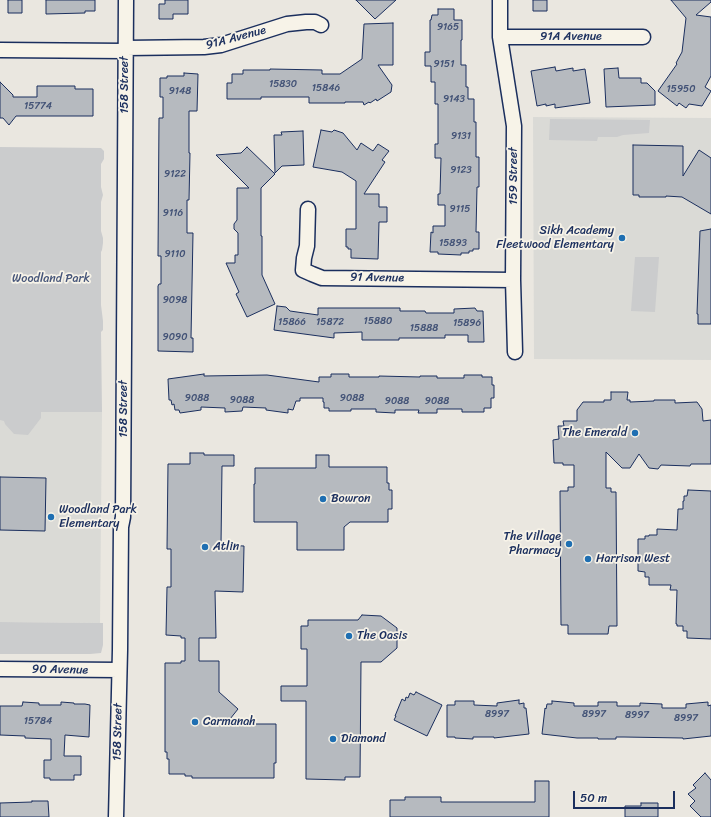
<!DOCTYPE html>
<html>
<head>
<meta charset="utf-8">
<style>
	body { margin:0 }
	#map { position:relative; width:711px; height:817px; overflow:hidden; background:#eae7e0; font-family:Sriracha,sans-serif }
	canvas { display:block }
	.scale { position:absolute; left:573px; top:791px; width:102px; height:18px; box-sizing:border-box; border:2px solid #1b2f5e; border-top:0; padding-left:5px; font-size:12px; line-height:14px; white-space:nowrap; color:#1b2f5e; -webkit-text-stroke:3px #f7f3e8; paint-order:stroke }
</style>
</head>
<body>
<div id="map">
<canvas width="711" height="817"></canvas>
<div class="scale">50 m</div>
</div>
<script>
const g = document.querySelector('canvas').getContext('2d');
g.lineJoin = 'round';
function fill(path, color) { g.fillStyle = color; g.fill(path, 'evenodd'); }
const toPath = rows => new Path2D(rows.map(r => 'M' + r).join(''));
function stroke(path, color, width, dash) { g.strokeStyle = color; g.lineWidth = width; g.lineCap = dash ? 'butt' : 'round'; g.setLineDash(dash || []); g.stroke(path); }
function drawText(font, color, halo, rows, align = 'center') {
  g.font = font + ' Sriracha,sans-serif'; g.lineWidth = 3.5; g.setLineDash([]); g.textBaseline = 'middle'; g.strokeStyle = halo; g.fillStyle = color; for (const [text, x, y, turn = 0] of rows) {
    g.save(); g.translate(x, y); g.rotate((+turn || 0) * Math.PI / 180); g.textAlign = isNaN(turn) ? turn : align; if (halo) g.strokeText(text, 0, 0); g.fillText(text, 0, 0); g.restore();
  }
}
fill(toPath([
	[533,117,711,118,711,360,534,359],
	[0,411,102,412,100,623,0,622]
]), '#dadad6');
fill(toPath([
	[550,119,650,120,649,133,623,135,617,137,598,137,597,141,549,140],
	[0,147,101,148,104,151,104,159,101,164,101,187,103,195,101,202,101,231,103,238,103,243,102,250,101,252,101,305,103,321,103,330,101,332,102,412,41,412,41,418,28,435,14,434,5,424,4,421,0,420],
	[635,257,659,257,655,312,631,311],
	[0,622,103,623,103,645,101,653,90,654,0,654]
]), '#cbcccd');
const building = toPath([
	[8,0,22,0,22,13,8,13,8,0],
	[46,0,95,0,95,11,85,11,85,13,46,14,46,0],
	[165,0,188,0,188,14,173,14,173,19,159,19,159,4,165,4,165,0],
	[356,0,396,0,375,19,356,0],
	[533,0,547,0,547,11,533,11,533,0],
	[671,0,711,0,711,2,696,15,711,17,711,76,705,87,711,91,702,106,689,104,686,108,679,103,677,106,658,91,677,64,676,63,682,52,686,18,671,0],
	[438,9,454,9,454,20,462,20,462,40,461,40,461,65,466,65,466,87,468,87,468,99,474,99,474,122,476,122,476,157,479,157,479,187,477,187,476,232,479,232,479,249,473,249,473,251,469,251,469,253,461,253,461,255,438,254,438,252,430,252,431,232,433,233,433,226,445,226,445,205,438,205,438,194,440,194,441,158,435,158,435,144,438,144,438,104,435,104,435,82,431,82,431,66,425,66,425,52,430,52,430,20,431,20,432,15,438,15,438,9],
	[393,23,393,65,378,65,392,85,391,92,377,101,376,99,370,103,369,102,364,105,363,102,345,102,345,103,309,103,309,97,261,97,261,99,227,99,227,83,232,83,232,74,243,74,243,70,270,70,270,69,322,70,322,74,340,74,362,59,364,24,393,23],
	[555,67,556,71,573,68,573,71,585,69,590,103,555,108,555,104,546,106,546,104,537,106,531,71,555,67],
	[618,68,619,78,641,78,641,83,647,83,655,91,655,105,606,107,604,69,618,68],
	[184,73,198,74,197,111,189,111,189,153,190,153,189,200,187,200,187,233,193,233,191,338,193,338,193,352,158,351,158,286,159,284,161,284,161,256,158,256,159,118,163,118,163,97,160,97,160,78,167,78,167,76,184,76,184,73],
	[0,82,13,95,13,97,37,97,37,86,75,86,75,89,93,89,93,116,16,116,9,125,3,118,0,118,0,82],
	[321,130,332,132,334,130,343,133,357,150,361,143,373,151,378,144,389,151,382,160,385,162,364,194,379,194,379,207,387,207,387,222,379,222,378,259,351,258,351,249,348,249,348,247,346,247,346,229,356,229,356,181,342,172,313,167,321,130],
	[303,131,304,165,282,166,275,173,274,135,282,135,281,132,303,131],
	[633,145,683,146,683,176,699,150,711,158,711,214,682,197,666,196,666,197,639,197,639,195,633,195,633,145],
	[247,147,275,174,261,188,261,236,262,236,262,275,275,304,247,317,236,294,239,292,226,263,235,263,235,255,238,255,238,233,234,229,234,224,237,220,237,188,249,188,216,155,241,153,247,147],
	[711,229,711,324,698,324,698,314,697,314,700,231,711,229],
	[277,306,286,307,290,311,318,315,318,308,400,308,400,311,425,311,426,313,454,313,454,309,475,308,477,311,483,311,484,342,468,342,468,335,445,335,445,338,399,338,399,340,362,340,362,332,334,333,334,338,274,330,277,306],
	[204,374,204,376,267,375,319,382,319,377,331,377,331,374,349,374,349,377,379,377,379,376,420,377,420,376,437,376,437,378,464,378,464,375,482,375,482,377,492,377,492,385,494,385,494,398,491,398,491,408,484,408,484,412,462,412,462,409,437,409,437,413,418,413,419,410,395,410,395,413,376,412,376,409,351,409,351,411,329,411,329,408,324,408,324,402,323,402,323,398,300,398,300,401,296,401,293,410,288,409,288,413,266,410,266,408,243,407,242,411,225,412,225,408,201,407,201,410,180,413,179,410,175,410,174,404,172,405,171,400,169,400,168,379,204,374],
	[611,392,628,392,627,400,630,400,630,402,654,401,654,400,675,400,675,403,697,402,702,409,703,421,711,420,711,464,691,464,690,466,661,465,658,469,649,468,639,454,630,468,622,468,606,452,606,488,611,488,611,492,616,492,617,626,609,626,608,634,568,634,568,625,561,625,560,491,568,491,568,487,574,487,574,465,563,465,563,463,554,463,553,440,559,439,558,426,564,426,563,421,577,421,577,410,583,402,604,402,604,400,611,400,611,392],
	[190,453,204,453,204,455,234,455,234,466,222,466,221,545,244,546,243,592,215,591,216,638,199,638,199,661,219,661,219,692,238,709,226,724,276,724,276,763,274,763,274,778,192,778,192,776,185,776,185,774,169,774,169,759,167,759,167,752,165,752,165,663,181,663,181,661,185,661,185,638,181,638,181,636,166,635,167,587,171,587,171,549,167,549,168,464,190,464,190,453],
	[316,455,329,455,329,467,387,467,387,483,389,483,389,490,392,490,392,509,388,509,388,522,350,522,344,527,344,550,297,550,297,522,254,522,254,484,255,484,255,468,316,468,316,455],
	[0,477,46,478,45,531,0,530,0,477],
	[688,490,711,491,711,639,687,638,687,631,683,631,683,626,677,626,677,624,676,624,677,590,670,590,671,585,649,585,649,577,645,577,645,572,638,571,638,539,645,539,645,536,649,536,649,535,657,535,657,529,677,530,678,509,683,509,683,501,684,501,684,496,687,496,688,490],
	[362,615,381,616,397,628,397,648,381,662,361,662,360,777,345,777,345,780,306,779,306,701,281,701,281,686,307,686,307,649,301,649,301,626,308,626,308,620,358,620,362,615],
	[416,692,442,705,427,736,394,720,396,716,395,716,402,699,405,701,406,697,408,698,410,693,414,695,416,692],
	[519,700,519,704,524,703,524,708,526,708,529,734,494,738,494,737,473,737,473,739,455,738,455,737,447,737,447,705,455,705,455,701,474,701,474,705,497,706,497,703,519,700],
	[552,701,574,703,574,706,598,706,598,702,617,702,617,706,640,706,640,703,662,704,662,708,686,708,686,704,708,702,708,706,711,705,711,736,683,739,683,738,624,737,616,737,616,739,598,739,598,738,577,738,542,734,545,708,546,709,547,704,552,704,552,701],
	[23,702,39,703,39,705,61,705,61,702,74,703,74,704,85,704,90,705,89,737,65,735,64,756,81,756,81,775,74,775,74,780,50,780,50,778,44,778,44,760,51,760,51,739,25,738,25,736,0,735,0,706,22,706,23,702],
	[705,773,711,780,711,817,701,817,690,806,695,801,688,794,696,788,693,785,705,773],
	[535,781,549,781,549,817,390,817,390,800,405,800,405,797,441,797,441,802,535,802,535,781],
	[32,801,48,801,49,817,0,817,0,803,32,802,32,801],
	[641,803,658,803,658,817,625,817,625,806,641,806,641,803]
]);
fill(building, '#b6babf');
stroke(building, '#1b2f5e', 1);
const minor = toPath([
	[500,0,500,37,514,126,513,280,515,352],
	[500,37,643,37],
	[126,48,204,47,221,45,287,24,306,22,315,22,321,25],
	[0,50,125,51],
	[308,209,307,246,304,258,303,270,312,274,322,278,513,280],
	[0,669,119,670],
	[116,817,120,650,121,527,123,517,126,0]
]);
stroke(minor, '#1b2f5e', 17);
stroke(minor, '#f7f3e8', 14);
for (const [x, y, r, color] of [
	[622,238,4,"#1f6fb2"],
	[635,433,4,"#1f6fb2"],
	[323,499,4,"#1f6fb2"],
	[51,517,4,"#1f6fb2"],
	[569,544,4,"#1f6fb2"],
	[205,547,4,"#1f6fb2"],
	[588,559,4,"#1f6fb2"],
	[349,636,4,"#1f6fb2"],
	[195,722,4,"#1f6fb2"],
	[333,739,4,"#1f6fb2"]
]) { const dot = new Path2D(); dot.arc(x, y, r, 0, 2 * Math.PI); g.fillStyle = color; g.fill(dot); stroke(dot, '#f7f3e8', 1.5); }
drawText('10px', '#425276', null, [
	["9165",448,27],
	["9151",444,64],
	["15830",283,84],
	["15846",326,88],
	["15950",681,89],
	["9148",180,91],
	["9143",454,99],
	["15774",38,106],
	["9131",461,136],
	["9123",461,170],
	["9122",175,174],
	["9115",460,209],
	["9116",173,213],
	["15893",453,243],
	["9110",175,254],
	["9098",175,300],
	["15880",378,321],
	["15866",292,322],
	["15872",330,322],
	["15896",467,323],
	["15888",424,328],
	["9090",175,337],
	["9088",197,398],
	["9088",352,398],
	["9088",242,400],
	["9088",397,401],
	["9088",437,401],
	["8997",497,714],
	["8997",594,714],
	["8997",637,715],
	["8997",686,718],
	["15784",38,721]
]);
drawText('12px', '#1b2f5e', '#f7f3e8', [
	["91A Avenue",571,37],
	["91A Avenue",236,38,-15],
	["158 Street",125,85,-90],
	["159 Street",514,176,-90],
	["91 Avenue",377,278,1],
	["158 Street",124,409,-90],
	["90 Avenue",60,670,1],
	["158 Street",118,732,-89]
]);
drawText('12px', '#1b2f5e', '#f7f3e8', [
	["Sikh Academy",614,231,"right"],
	["Fleetwood Elementary",614,245,"right"],
	["The Emerald",627,433,"right"],
	["Bowron",331,499],
	["Woodland Park",59,510],
	["Elementary",59,524],
	["The Village",561,537,"right"],
	["Pharmacy",561,551,"right"],
	["Atlin",213,547],
	["Harrison West",596,559],
	["The Oasis",357,636],
	["Carmanah",203,722],
	["Diamond",341,739]
], 'left');
drawText('12px', '#47567a', '#f7f3e8', [
	["Woodland Park",51,279]
]);
</script>
</body>
</html>
